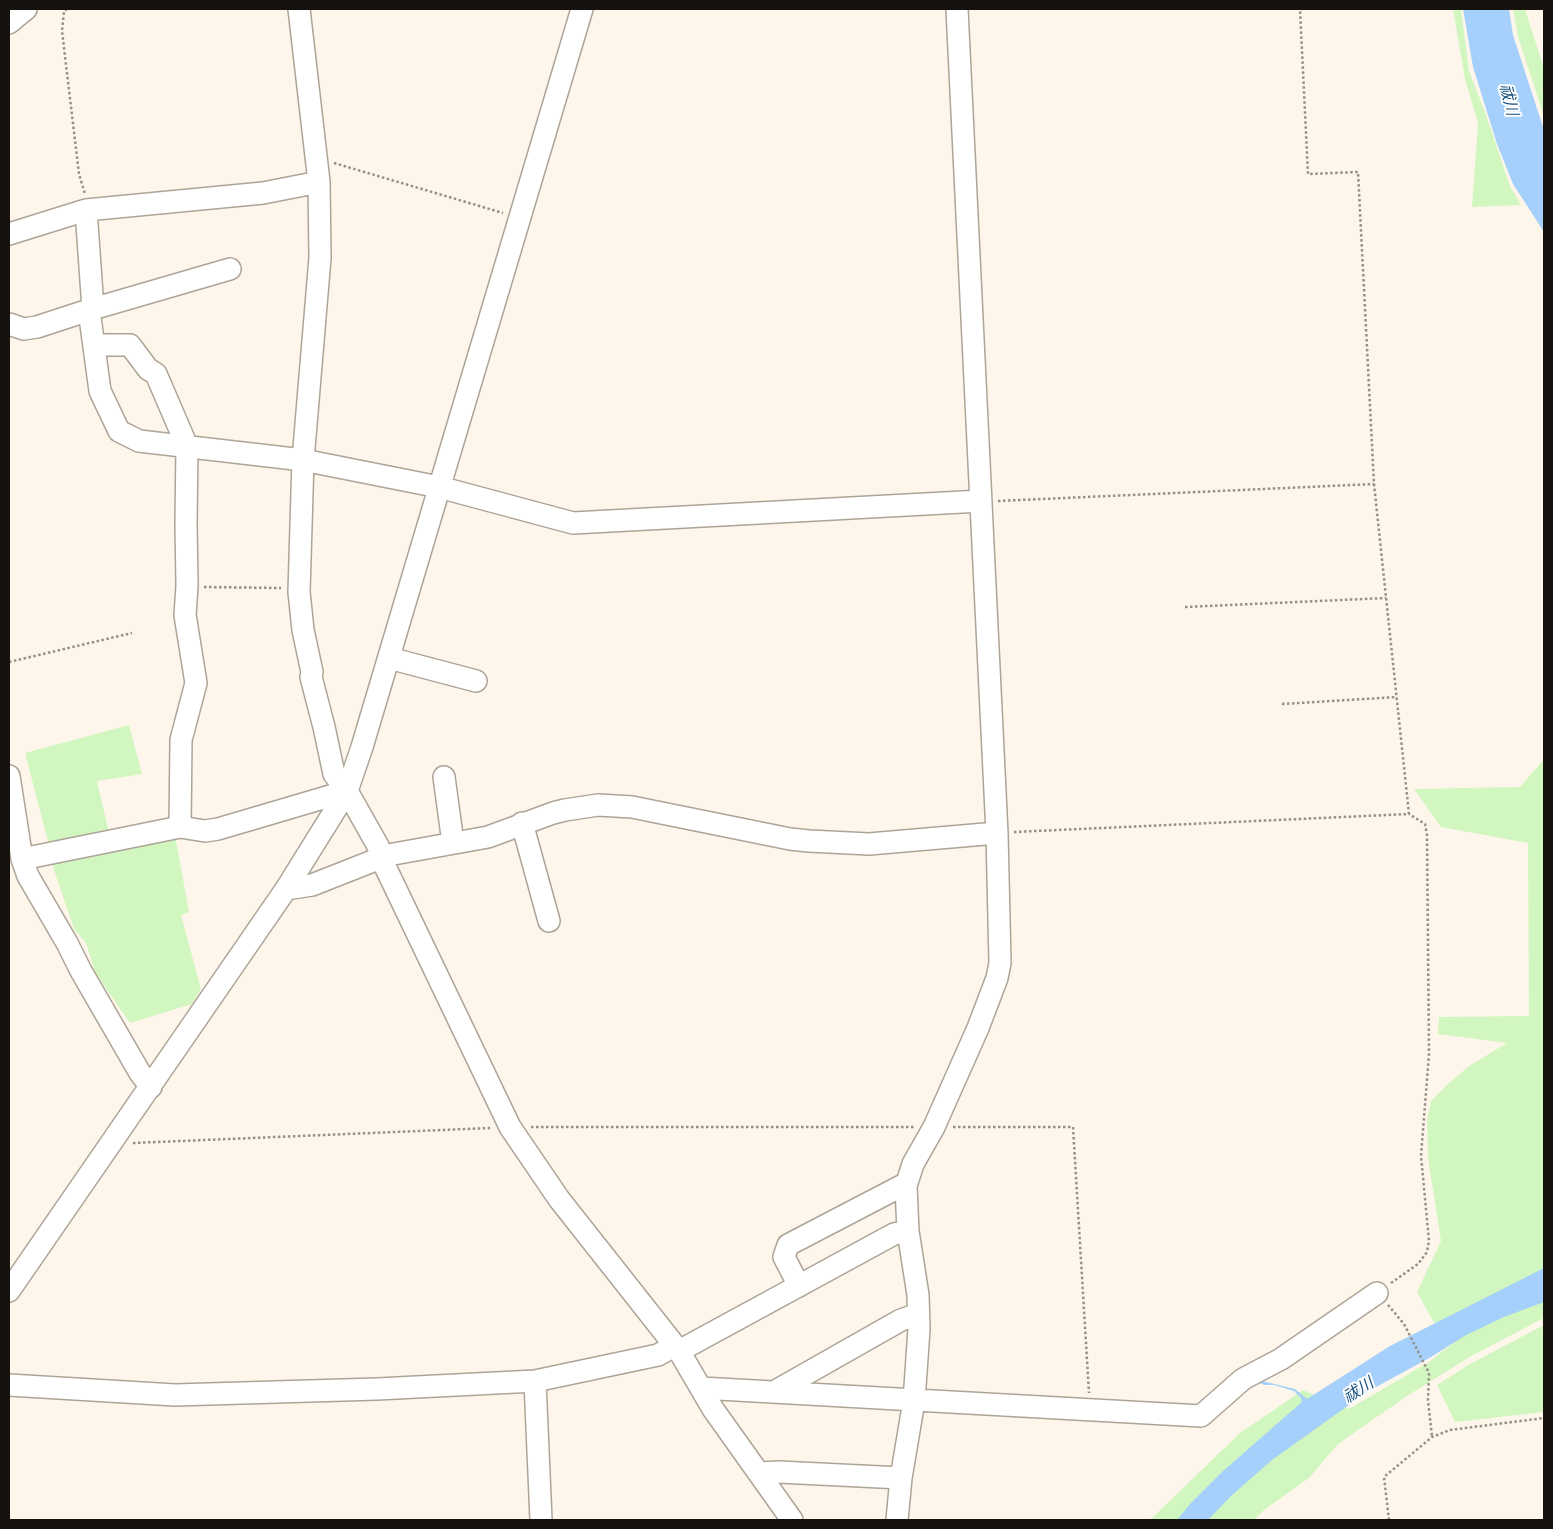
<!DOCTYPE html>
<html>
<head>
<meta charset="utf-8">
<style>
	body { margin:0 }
	#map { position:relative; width:1553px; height:1529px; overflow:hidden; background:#fef6eb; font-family:"DM Sans",sans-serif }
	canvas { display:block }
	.frame { position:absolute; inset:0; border:10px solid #15120d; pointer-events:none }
</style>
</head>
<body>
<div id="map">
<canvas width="1553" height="1529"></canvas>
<div class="frame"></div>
</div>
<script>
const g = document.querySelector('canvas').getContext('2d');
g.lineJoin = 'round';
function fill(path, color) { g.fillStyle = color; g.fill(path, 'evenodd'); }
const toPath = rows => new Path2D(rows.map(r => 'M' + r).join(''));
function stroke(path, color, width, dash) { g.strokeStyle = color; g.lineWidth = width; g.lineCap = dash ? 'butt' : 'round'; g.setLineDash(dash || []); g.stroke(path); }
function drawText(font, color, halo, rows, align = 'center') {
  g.font = font + ' "DM Sans","Noto Sans JP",sans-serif'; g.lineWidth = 4; g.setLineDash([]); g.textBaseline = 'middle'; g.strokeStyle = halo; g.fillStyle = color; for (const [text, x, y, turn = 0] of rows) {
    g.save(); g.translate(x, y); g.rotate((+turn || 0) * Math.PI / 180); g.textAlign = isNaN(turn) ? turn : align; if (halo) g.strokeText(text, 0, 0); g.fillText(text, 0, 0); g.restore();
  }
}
fill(toPath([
	[1453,9,1461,9,1469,71,1486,115,1510,186,1521,205,1472,207,1478,123,1465,79],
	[1513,9,1525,9,1544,69,1544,116,1518,37],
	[129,725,142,774,97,781,109,833,49,845,25,753],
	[1544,759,1544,1318,1473,1355,1407,1396,1338,1444,1309,1478,1264,1510,1254,1520,1150,1520,1240,1433,1303,1390,1349,1409,1429,1362,1456,1341,1433,1321,1417,1292,1441,1241,1428,1158,1427,1120,1431,1101,1447,1085,1469,1066,1507,1043,1438,1034,1439,1017,1529,1016,1528,843,1441,827,1414,789,1520,787],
	[175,835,189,912,181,915,201,989,192,1004,130,1023,96,974,86,943,74,929,52,864],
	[1544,1325,1544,1412,1455,1422,1437,1385,1470,1364]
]), '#d2f6bf');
fill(toPath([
	[1463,9,1509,9,1513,35,1544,130,1544,232,1513,184,1497,144,1473,67],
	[1544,1268,1544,1302,1504,1317,1466,1335,1431,1357,1367,1392,1272,1460,1231,1496,1208,1520,1177,1520,1190,1504,1222,1472,1302,1402,1301,1398,1294,1391,1274,1385,1265,1385,1256,1382,1258,1380,1295,1389,1307,1399,1390,1346]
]), '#a4d0fb');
const minor = toPath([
	[299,9,319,182,320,258,303,460,299,592,303,630,312,672,311,677,324,727,334,774,347,791,378,846,381,858,510,1127,559,1199,679,1351,713,1409,792,1520],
	[9,23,26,9],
	[86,210,93,309],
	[9,234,86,210,263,193,319,182],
	[89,310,100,391,119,431,139,441,303,460,439,487,573,523,981,501],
	[9,324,24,329,37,327,89,310,230,269],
	[94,345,130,345,148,369,156,374,187,446,186,523,187,586,185,615,196,683,181,740,180,827],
	[389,658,476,681],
	[9,776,22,859,28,876,67,943,81,971,140,1073,151,1087],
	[444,777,453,843],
	[522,823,549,921],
	[22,859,180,827,205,831,218,829,347,791],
	[286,889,312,885,388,855,488,837,553,813,565,810,598,805,632,807,790,839,809,841,869,844,997,833],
	[799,1286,784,1257,788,1245,907,1183],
	[9,1291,286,889,347,791,362,747,582,9],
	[679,1351,894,1234,908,1231],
	[535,1381,541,1520],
	[9,1385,175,1395,377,1389,535,1381,658,1355,674,1346],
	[701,1388,1201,1416,1243,1379,1281,1359,1377,1293],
	[774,1392,901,1320,918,1314],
	[760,1473,779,1472,901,1478],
	[897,1520,901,1478,914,1401,919,1329,918,1295,908,1231,906,1186,913,1164,934,1127,978,1028,997,978,1000,963,997,833,957,9]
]);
stroke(minor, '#ada497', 24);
stroke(toPath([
	[67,9,64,11,62,31,79,174,85,194],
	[334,163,503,213],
	[998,501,1374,484],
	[204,587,281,588],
	[1185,607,1386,598],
	[9,662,132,633],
	[1282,704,1397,697],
	[1014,832,1409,814,1374,484,1358,172,1308,174,1300,9],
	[531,1127,915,1127],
	[953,1127,1073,1127,1089,1393],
	[133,1143,490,1128],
	[1391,1283,1418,1264,1427,1252,1429,1241,1421,1156,1429,1054,1427,835,1425,824,1409,814],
	[1388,1305,1404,1324,1429,1373,1428,1400,1432,1437],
	[1389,1520,1384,1477,1432,1437,1450,1430,1544,1418]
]), '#958f87', 2.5, [2.5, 2.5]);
stroke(minor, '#fff', 21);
drawText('italic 16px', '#114d7e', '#fff', [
	["祓川",1508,100,76],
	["祓川",1359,1391,-33]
]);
</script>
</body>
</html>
